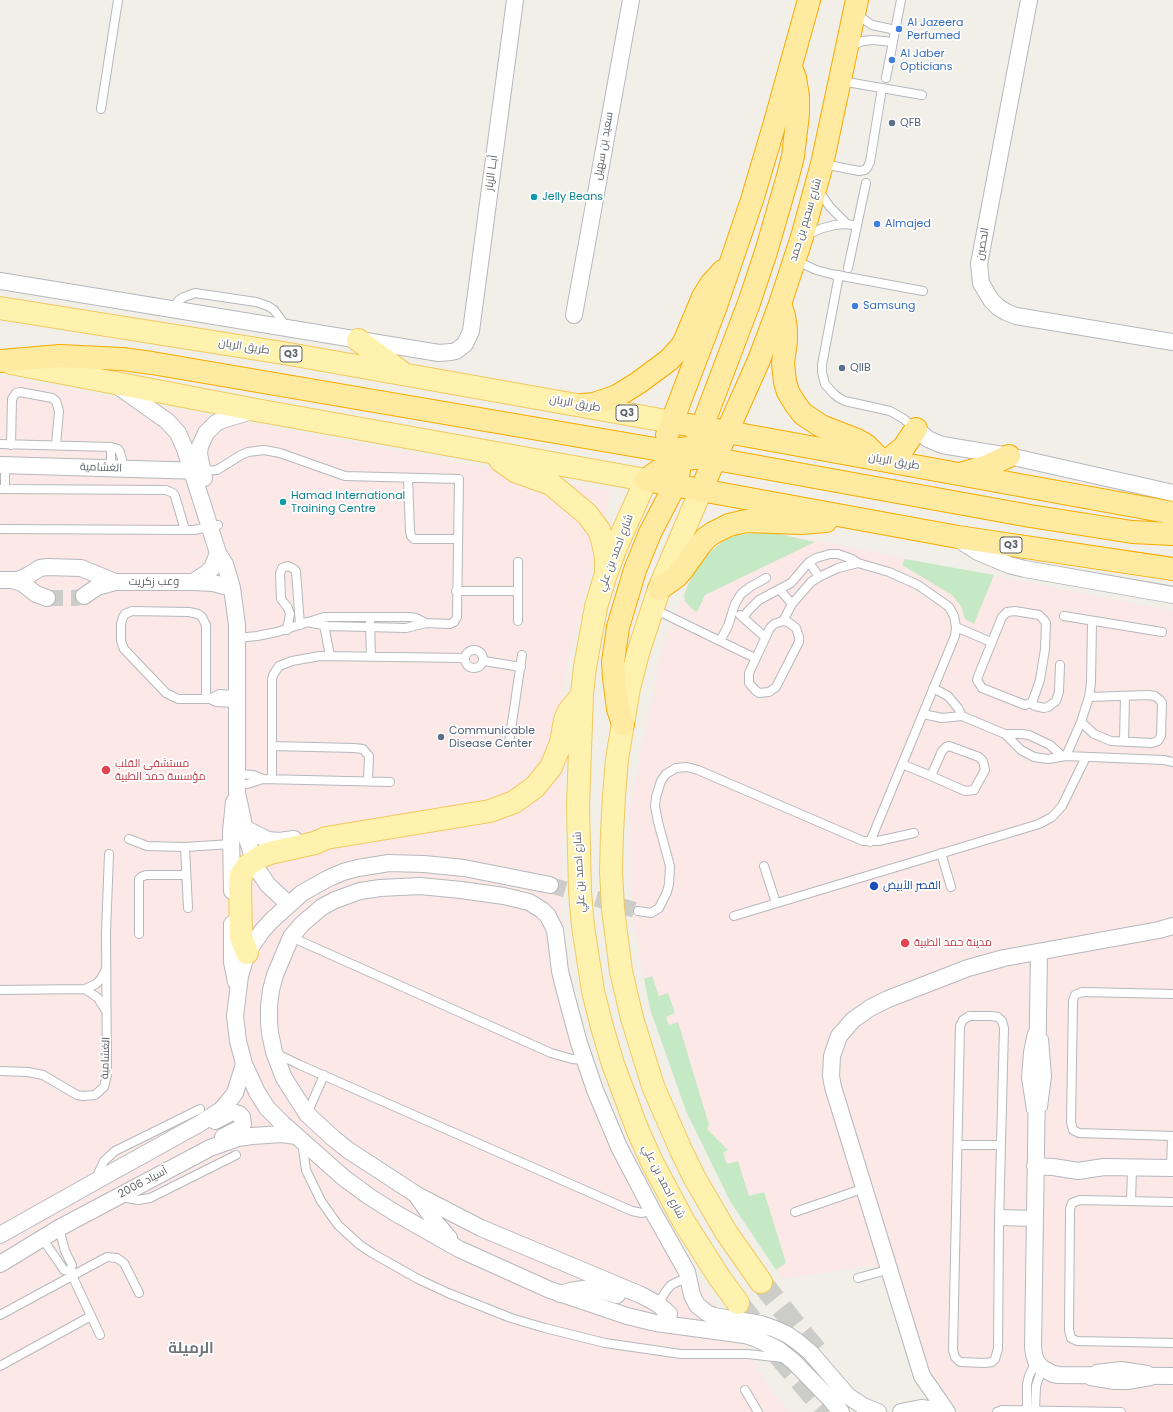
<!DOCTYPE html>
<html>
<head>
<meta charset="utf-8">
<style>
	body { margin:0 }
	canvas { display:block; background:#f1efe8 }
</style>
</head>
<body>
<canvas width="1173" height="1412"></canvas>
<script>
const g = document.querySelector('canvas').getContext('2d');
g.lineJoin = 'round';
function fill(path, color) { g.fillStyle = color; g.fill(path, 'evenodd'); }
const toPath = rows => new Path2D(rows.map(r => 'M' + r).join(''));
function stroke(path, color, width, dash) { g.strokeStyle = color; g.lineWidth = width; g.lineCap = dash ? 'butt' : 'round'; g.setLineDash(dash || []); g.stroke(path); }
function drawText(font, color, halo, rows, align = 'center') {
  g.font = font + ' Poppins,Cairo,sans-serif'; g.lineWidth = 3.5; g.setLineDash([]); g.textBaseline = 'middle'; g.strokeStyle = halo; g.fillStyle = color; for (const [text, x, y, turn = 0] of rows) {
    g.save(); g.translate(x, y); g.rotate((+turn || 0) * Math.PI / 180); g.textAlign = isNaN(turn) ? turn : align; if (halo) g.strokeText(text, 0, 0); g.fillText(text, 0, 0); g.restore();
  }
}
fill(toPath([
	[0,376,611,491,564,678,562,919,580,1031,650,1206,767,1384,789,1412,0,1412],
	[744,533,775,533,1173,611,1173,1412,961,1412,942,1397,931,1371,873,1265,782,1279,730,1201,686,1111,650,1009,631,907,630,806,663,645,692,575,713,548,733,536]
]), '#fce8e6');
fill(toPath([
	[756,532,775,533,815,542,705,595,697,612,692,609,685,601,684,595,692,575,705,556,723,541,733,536],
	[905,559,994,575,974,624,965,619,961,606,952,595,902,565],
	[652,976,659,996,668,993,675,1013,666,1017,669,1025,678,1022,709,1125,707,1129,728,1150,723,1153,727,1164,738,1161,749,1196,764,1192,786,1263,776,1270,730,1201,686,1111,650,1009,644,979]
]), '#c5e8c5');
stroke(toPath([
	[47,598,75,598,84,596],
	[550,885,638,911]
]), '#ccccc8', 16, [16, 8]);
stroke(toPath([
	[761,1282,804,1336,823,1359],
	[738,1303,781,1358,827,1412]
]), '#ccccc8', 22, [22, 11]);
const service = toPath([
	[858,13,862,18,872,25,896,30],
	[851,46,863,41,873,40,893,42],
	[886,78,901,0],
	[841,81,922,95],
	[101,109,118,0],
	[823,164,859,171,865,170,867,168,870,162,882,88],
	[818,190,830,207,847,224],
	[806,235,823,228,835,225,847,224,857,226],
	[795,260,816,270,831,274,923,291],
	[848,268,866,183],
	[839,275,822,365,822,372,825,384,834,394,839,398,845,401,890,411,904,419,915,429],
	[172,309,179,300,184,297,195,293,256,302,268,306,274,310,282,321,283,327],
	[0,444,111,447,118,449,120,452,122,459,122,469],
	[11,445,12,399,16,393,20,392,52,398,56,401,59,411,56,445],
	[5,465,5,489],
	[111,468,111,447],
	[201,471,217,470,241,455,248,452,264,450,280,453,345,476,459,479,457,617,454,622,450,624,426,623,406,628,328,626,307,622],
	[408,478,410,531,411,536,414,539,458,539],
	[0,489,166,490,173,493,175,496,185,530],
	[0,529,194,530,218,525],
	[518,562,518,621],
	[809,562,819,577],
	[780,590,792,604],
	[456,591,518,591],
	[654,609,755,658],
	[1015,611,1039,615,1044,620,1046,623,1045,649,1040,680,1033,700,1031,703,1025,705,982,688,977,680,979,674,1002,617,1007,612,1015,611],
	[740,615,765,637],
	[1064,616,1162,632],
	[743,618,748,611,759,600,791,583,809,562,816,558,830,554,838,554,852,559,858,563],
	[783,621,792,604,811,582,819,577,838,568,858,563,889,572,918,585,945,604,949,607,954,616,956,627,955,636,870,842],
	[783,621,788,622,796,628,799,637,799,642,776,687,769,692,759,693,755,690,749,683,749,673,770,628,774,624,783,621],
	[370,622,371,657],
	[324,625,330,656],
	[956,627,991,642],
	[287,630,290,614,288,608,281,599,280,574,282,568,288,566,294,569,296,571,300,625],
	[237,638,257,636,277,632,324,617,409,617,416,618,426,623],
	[720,641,728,626,735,604,741,594,750,587,766,578],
	'465 659a9 9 0 1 1 18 0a9 9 0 1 1-18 0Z',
	[484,661,521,667],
	[933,688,948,696,958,708,962,716],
	[206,699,206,625,202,617,198,614,189,612,132,611,125,614,123,617,121,624,121,641,124,649,166,693,178,699,210,699,216,702,236,703],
	[210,699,219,694,236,695],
	[1031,703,1035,706,1044,708,1048,707,1056,701,1059,692,1060,665],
	[923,714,942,718,962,716,1005,734,1021,734,1029,735,1050,745,1062,756],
	[1081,722,1094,734,1111,741,1152,743,1158,741,1161,736,1162,703,1160,700,1155,696,1148,695,1089,697],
	[1005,734,1021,750,1034,757,1048,759,1066,756,1164,760,1173,762],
	[1124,742,1125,696],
	[509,743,522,655],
	[272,746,354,748,363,749,369,756,368,781],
	[949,746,979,757,983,761,985,770,974,790,965,791,931,776,942,751,946,747,949,746],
	[1066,756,1081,722,1089,697,1091,683,1092,621],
	[902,764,931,776],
	[236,774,253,775,263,779,390,782],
	[272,779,272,680,273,675,279,666,292,661,320,656,465,658],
	[236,784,247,784,263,779],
	[129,839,147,846,185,847,231,844],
	[185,847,188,908],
	[941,853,951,887],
	[764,866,776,903],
	[638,911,651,913,659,908,667,892,669,884,670,866,658,822,655,806,656,797,661,781,666,774,676,768,687,767,698,770,863,841,878,841,914,833],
	[734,916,1039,824,1052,817,1062,806,1086,757],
	[139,934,139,879,141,877,146,875,186,875],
	[291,937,551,1053,572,1059,585,1060],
	[85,989,98,998,106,1011],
	[0,990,85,989,96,984,101,979,106,969],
	[1173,994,1082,992,1075,995,1073,1001,1071,1122,1073,1130,1079,1133,1173,1136],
	[969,1016,991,1016,998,1017,1002,1021,1004,1028,999,1221,998,1349,995,1359,992,1362,985,1363,960,1362,955,1357,953,1350,960,1026,963,1020,969,1016],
	[275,1053,300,1065,632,1211,642,1213,652,1210],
	[0,1071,28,1072,43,1075,77,1095,83,1096,95,1095,104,1087,107,1075,106,933,109,854],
	[1043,1107,1047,1076,1044,1039],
	[1031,1110,1026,1078,1028,1052,1032,1033],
	[307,1114,324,1075],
	[302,1142,306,1170,321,1201,338,1225,360,1245,372,1253,418,1279,448,1293,511,1318,545,1328,605,1343,681,1354,748,1354,783,1358],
	[958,1145,1001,1145],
	[1171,1168,1172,1136],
	[96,1181,98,1174,104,1161,115,1151,200,1109],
	[121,1197,138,1200,150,1198,236,1155],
	[1131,1201,1132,1168],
	[1173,1202,1080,1200,1072,1203,1070,1209,1069,1330,1071,1338,1077,1341,1173,1343],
	[795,1212,865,1188],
	[999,1214,1035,1215],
	[999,1221,1035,1222],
	[59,1228,65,1251,72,1265,71,1269,70,1271,100,1335],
	[42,1238,64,1270,70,1271],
	[858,1278,890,1269],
	[658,1304,666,1291,671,1285,679,1281,689,1280],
	[0,1315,107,1257,117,1258,124,1263,139,1293],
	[0,1366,91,1316],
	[1096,1369,1121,1366,1148,1370],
	[1090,1381,1114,1385,1128,1385,1151,1381],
	[745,1390,758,1412],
	[1027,1410,1027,1384,1029,1376,1036,1361],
	[1035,1410,1036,1386,1042,1368],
	[997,1412,1002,1410,1121,1412]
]);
const minor = toPath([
	[1029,0,979,264,981,283,991,300,998,307,1006,312,1016,316,1173,342],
	[0,281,439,353,451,352,456,351,465,344,471,331,515,0],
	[574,315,631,0],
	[116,385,167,421,178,433,185,449,218,553,225,564,232,588,237,625,237,793,247,839,257,869,268,885,283,899,290,903],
	[916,429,928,439,942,445,1009,456,1173,493],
	[0,465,201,471],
	[204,478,199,454,200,446,206,433,216,423,222,420,252,411],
	[959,538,964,543,978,552,1009,565,1025,569,1173,595],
	[0,580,18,580,29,575,40,568,47,567,81,568,115,582],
	[12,580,22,583,36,594,47,598],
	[193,582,207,573,212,568,218,553],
	[84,596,97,587,115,582,193,582,213,583,232,588],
	[244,828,268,840,279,841,294,839],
	[550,885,464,868,424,864,389,863,358,868,343,872,329,878,302,893,271,921,262,931,247,953,240,976,235,1016,238,1041,244,1064,257,1092,267,1108,283,1124,344,1178,370,1197,397,1214,459,1249,550,1290,627,1316,656,1323,745,1335,757,1339,779,1350,793,1361,830,1399,841,1412],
	[232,891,231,831,234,802],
	[232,924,232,962,236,982],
	[1039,952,1033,1347,1034,1354,1036,1361,1042,1368,1053,1374,1059,1375,1173,1376],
	[215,1121,232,1112,239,1114,242,1117,243,1124,241,1128,223,1137],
	[1035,1166,1053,1167,1078,1171,1104,1167,1173,1168],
	[417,1196,436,1223,449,1238],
	[0,1235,96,1181,199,1124,221,1110,228,1102,235,1093,244,1064],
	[0,1264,59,1228,210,1148,238,1138,252,1136,282,1134,296,1136],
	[560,1294,570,1291,590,1288,600,1290,617,1295],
	[669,1314,658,1304,641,1295,481,1228,417,1195,348,1150,333,1138,307,1114,284,1078,274,1052,270,1033,269,1022,269,1006,271,990,275,975,291,937,302,924,322,907,335,900,360,891,380,888,420,886,461,890,504,896,529,902,542,910,548,916,555,930,560,971,566,995,579,1043,595,1090,619,1147,652,1210,687,1272,692,1295,697,1305,707,1313,714,1316,761,1324,775,1329,788,1335,798,1342,811,1353,848,1396,863,1406,878,1412],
	[901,1412,921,1408,929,1409,941,1412],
	[947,1412,922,1376,833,1087,831,1076,832,1056,839,1036,853,1020,870,1008,888,999,968,968,1004,958,1159,930,1173,926]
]);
const primary = toPath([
	[0,308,289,354,672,422],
	[358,340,400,371],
	[11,363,256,410,646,480,616,547,605,577,596,607,585,667,582,694,578,806,580,892,583,926,593,991,602,1027,613,1064,638,1131,652,1162,684,1222,719,1277,738,1303],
	[495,453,501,461,517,472,551,484,587,514,599,530,602,539,606,557,606,569],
	[701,490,659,589,638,653,629,688,617,759,614,796,612,833,611,871,613,909,621,971,632,1018,653,1086,680,1148,694,1177,726,1232,761,1282],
	[247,953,241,937,240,885,241,875,247,866,260,857,270,853,315,843,326,838,490,811,514,802,535,787,551,767,561,743,565,720,569,711,582,695]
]);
const trunk = toPath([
	[780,304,784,316,786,329,786,341,783,363,785,382,788,392,796,405,803,414,821,426,857,440,866,445,880,459],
	[0,361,60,356,122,359,152,363,661,450,674,450,695,447,712,440,727,431],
	[582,405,594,404,617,396,638,383,669,360,681,347,685,340,703,297,711,284,723,271],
	[672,422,1173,513],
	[667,435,716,306,752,200,774,126,809,0],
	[697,440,749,303,766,252,788,176,793,156,798,114,798,96,795,78,792,70],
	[887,461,904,447,916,429],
	[963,473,985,467,1009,456],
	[646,480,657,472,668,465,680,460,694,458,710,458,1030,516,1132,532,1173,534],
	[646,480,958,537,1173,569],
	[701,490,759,360,780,304,802,237,822,164,857,0],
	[659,589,676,577,683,569,700,545,706,538,713,533,729,525,746,521,801,523,826,521],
	[623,724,618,709,614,678,613,662,618,627,635,570,650,533,675,485,679,471]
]);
stroke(service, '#b5b8bc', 10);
stroke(minor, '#b5b8bc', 18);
stroke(primary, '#f2c960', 24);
stroke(trunk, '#f9ab00', 24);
stroke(service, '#fff', 8);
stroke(minor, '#fff', 16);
stroke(primary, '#fff2af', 22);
stroke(trunk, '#feeaa1', 22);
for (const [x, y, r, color] of [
	[899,29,4,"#3f7fe0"],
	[892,60,4,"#3f7fe0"],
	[892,123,4,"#5c6f8a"],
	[534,197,4,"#0f9aa8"],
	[877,224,4,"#3f7fe0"],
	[855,306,4,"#3f7fe0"],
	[842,368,4,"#5c6f8a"],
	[283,502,4,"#0f9aa8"],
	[441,737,4,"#5c6f8a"],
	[106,770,5,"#e0444e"],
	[874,886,5,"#1a4fb4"],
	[905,943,5,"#e0444e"]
]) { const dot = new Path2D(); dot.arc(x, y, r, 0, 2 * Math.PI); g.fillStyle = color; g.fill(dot); stroke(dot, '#fff', 1.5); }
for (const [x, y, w] of [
	[291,354,22],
	[627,413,22],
	[1011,545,22]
]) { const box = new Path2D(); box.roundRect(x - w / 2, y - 8, w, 16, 3); g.fillStyle = '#fff'; g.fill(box); stroke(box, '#5f6368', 1); }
drawText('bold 10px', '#5f6368', null, [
	["Q3",291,354],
	["Q3",627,413],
	["Q3",1011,545]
]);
drawText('11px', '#366cbe', '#fff', [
	["Al Jazeera",907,23],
	["Perfumed",907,36],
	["Al Jaber",900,54],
	["Opticians",900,67],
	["Almajed",885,224],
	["Samsung",863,306]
], 'left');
drawText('11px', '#4e5e75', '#fff', [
	["QFB",900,123],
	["QIIB",850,368],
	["Communicable",449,731],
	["Disease Center",449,744]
], 'left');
drawText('11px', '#5f6368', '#fff', [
	["سعيد بن سهيل",604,146,-80],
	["أبــا الزبار",492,173,-82],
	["شارع سحيم بن حمد",806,220,-73],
	["الحصين",983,244,-80],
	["طريق الريان",244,347,9],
	["طريق الريان",575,404,10],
	["طريق الريان",894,462,10],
	["الغشامية",101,468,2],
	["شارع احمد بن علي",616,553,-69],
	["وعب زكريت",154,582],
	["شارع احمد بن علي",580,872,-93],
	["الغشامية",106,1058,-88],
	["شارع احمد بن علي",663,1182,63],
	["آسياد 2006",143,1183,-28]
]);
drawText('11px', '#0d838f', '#fff', [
	["Jelly Beans",542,197],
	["Hamad International",291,496],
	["Training Centre",291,509]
], 'left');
drawText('11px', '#be3a42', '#fff', [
	["مستشفى القلب",115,764],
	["مؤسسة حمد الطبية",115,777],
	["مدينة حمد الطبية",914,943]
], 'left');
drawText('11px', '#164399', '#fff', [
	["القصر الأبيض",883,886]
], 'left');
drawText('bold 15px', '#70757a', '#fff', [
	["الرميلة",191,1349]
]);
</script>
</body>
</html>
